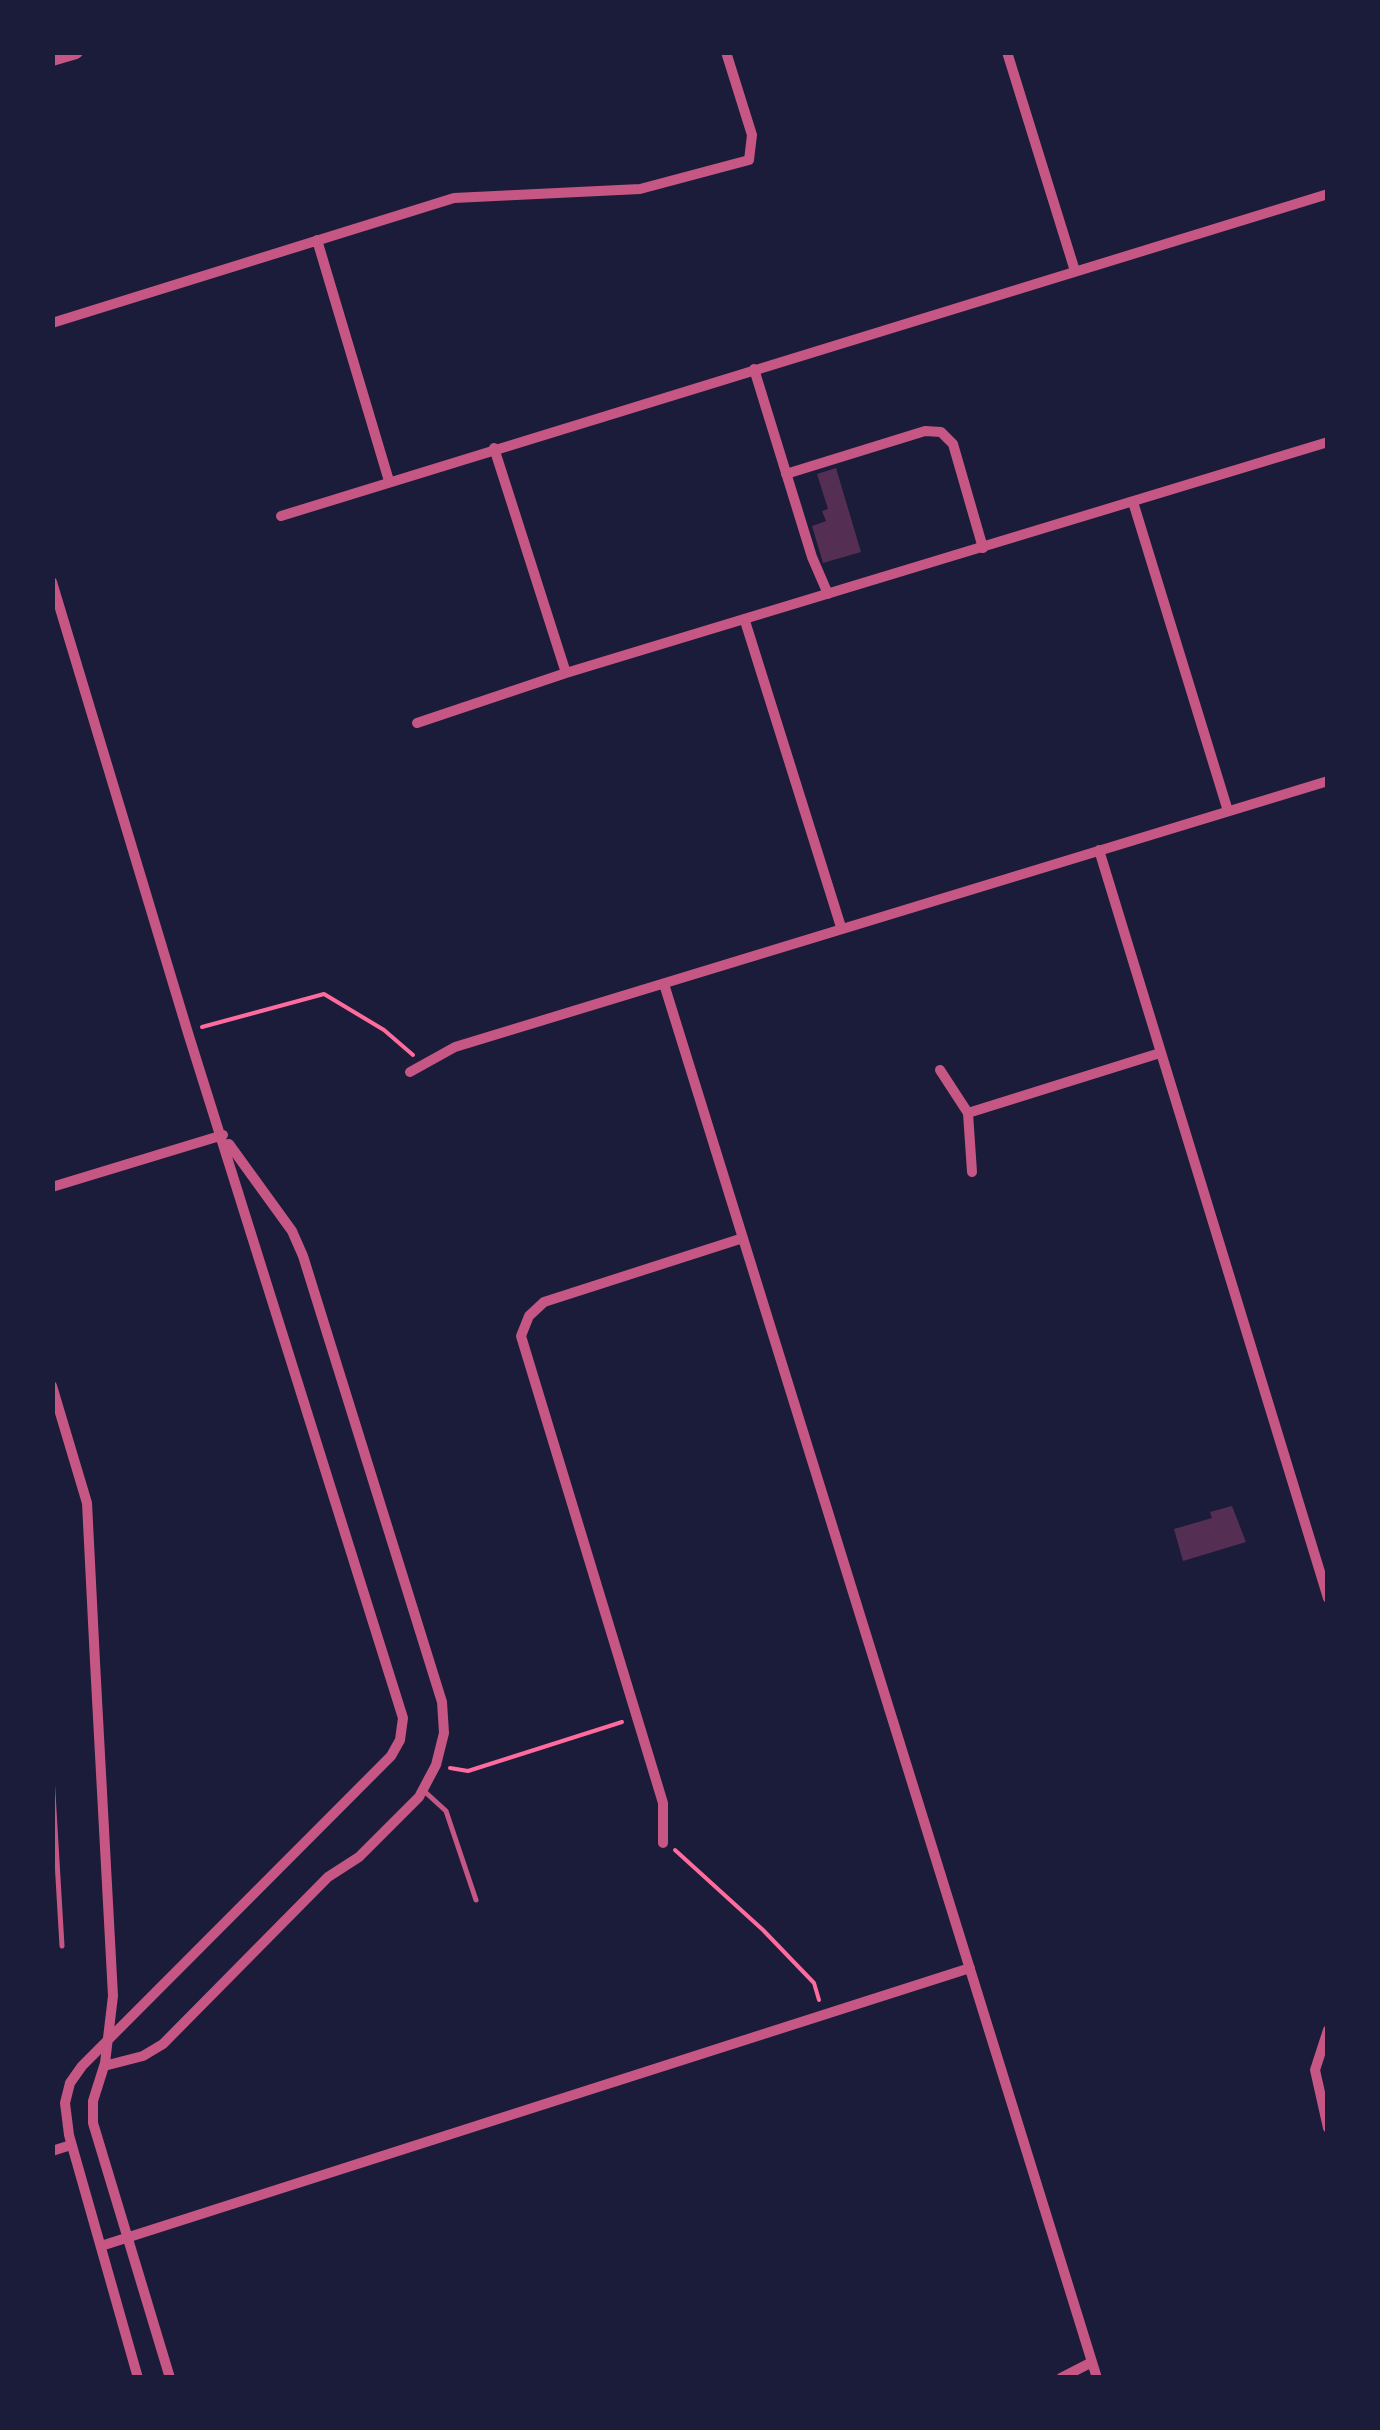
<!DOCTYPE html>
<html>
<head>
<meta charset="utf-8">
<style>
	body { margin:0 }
	#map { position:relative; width:1380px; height:2430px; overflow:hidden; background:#1b1b3a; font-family:Mulish,sans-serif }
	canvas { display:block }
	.frame { position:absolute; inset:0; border:55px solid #1b1b3a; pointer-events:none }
</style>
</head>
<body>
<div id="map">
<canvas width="1380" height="2430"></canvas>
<div class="frame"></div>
</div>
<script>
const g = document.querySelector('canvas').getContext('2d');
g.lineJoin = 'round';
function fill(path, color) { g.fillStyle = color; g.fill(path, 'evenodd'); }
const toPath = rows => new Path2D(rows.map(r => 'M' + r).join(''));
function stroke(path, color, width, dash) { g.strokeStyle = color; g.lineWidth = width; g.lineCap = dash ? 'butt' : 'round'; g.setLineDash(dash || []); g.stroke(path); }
fill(toPath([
	[836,468,861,552,823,563,812,526,826,521,822,511,828,509,817,474],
	[1232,1506,1246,1542,1183,1561,1174,1529,1212,1518,1210,1512]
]), '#542f53');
stroke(toPath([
	[202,1027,324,994,384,1030,413,1055],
	[450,1768,468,1771,622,1722],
	[675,1850,763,1930,814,1983,819,2000]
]), '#ff6b9d', 4);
stroke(toPath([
	[52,1776,62,1946],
	[423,1790,446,1811,476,1900]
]), '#c65784', 5);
stroke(toPath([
	[1007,52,1075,271],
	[317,240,389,481],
	[52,323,454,198,640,189,749,160,752,135,726,52],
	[754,369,812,557,828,594],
	[494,448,566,673],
	[786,474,925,431,941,432,953,444,983,548],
	[1133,502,1228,811],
	[281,516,1328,194],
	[52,582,188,1033,403,1718,400,1740,391,1756,82,2066,70,2083,65,2103,69,2135,138,2378],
	[745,621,841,927],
	[417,723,566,673,1328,442],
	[1099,850,1328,1598],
	[664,984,1097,2378],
	[940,1070,968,1113,972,1172],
	[410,1072,455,1047,1328,781],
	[968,1113,1160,1053],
	[52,1187,223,1135],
	[52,1386,87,1503,95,1662,113,1996,105,2063,93,2101,93,2123,170,2378],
	[663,1843,663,1803,521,1336,529,1316,544,1302,743,1238],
	[1328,2030,1315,2070,1328,2128],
	[104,2066,143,2056,163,2044,328,1877,359,1857,419,1797,436,1765,444,1733,442,1702,303,1256,292,1231,229,1144],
	[52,2151,71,2145],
	[101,2246,970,1968],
	[1061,2378,1092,2362]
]), '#c65784', 10);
stroke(toPath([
	[52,59,76,52]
]), '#c65784', 14);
</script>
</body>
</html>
